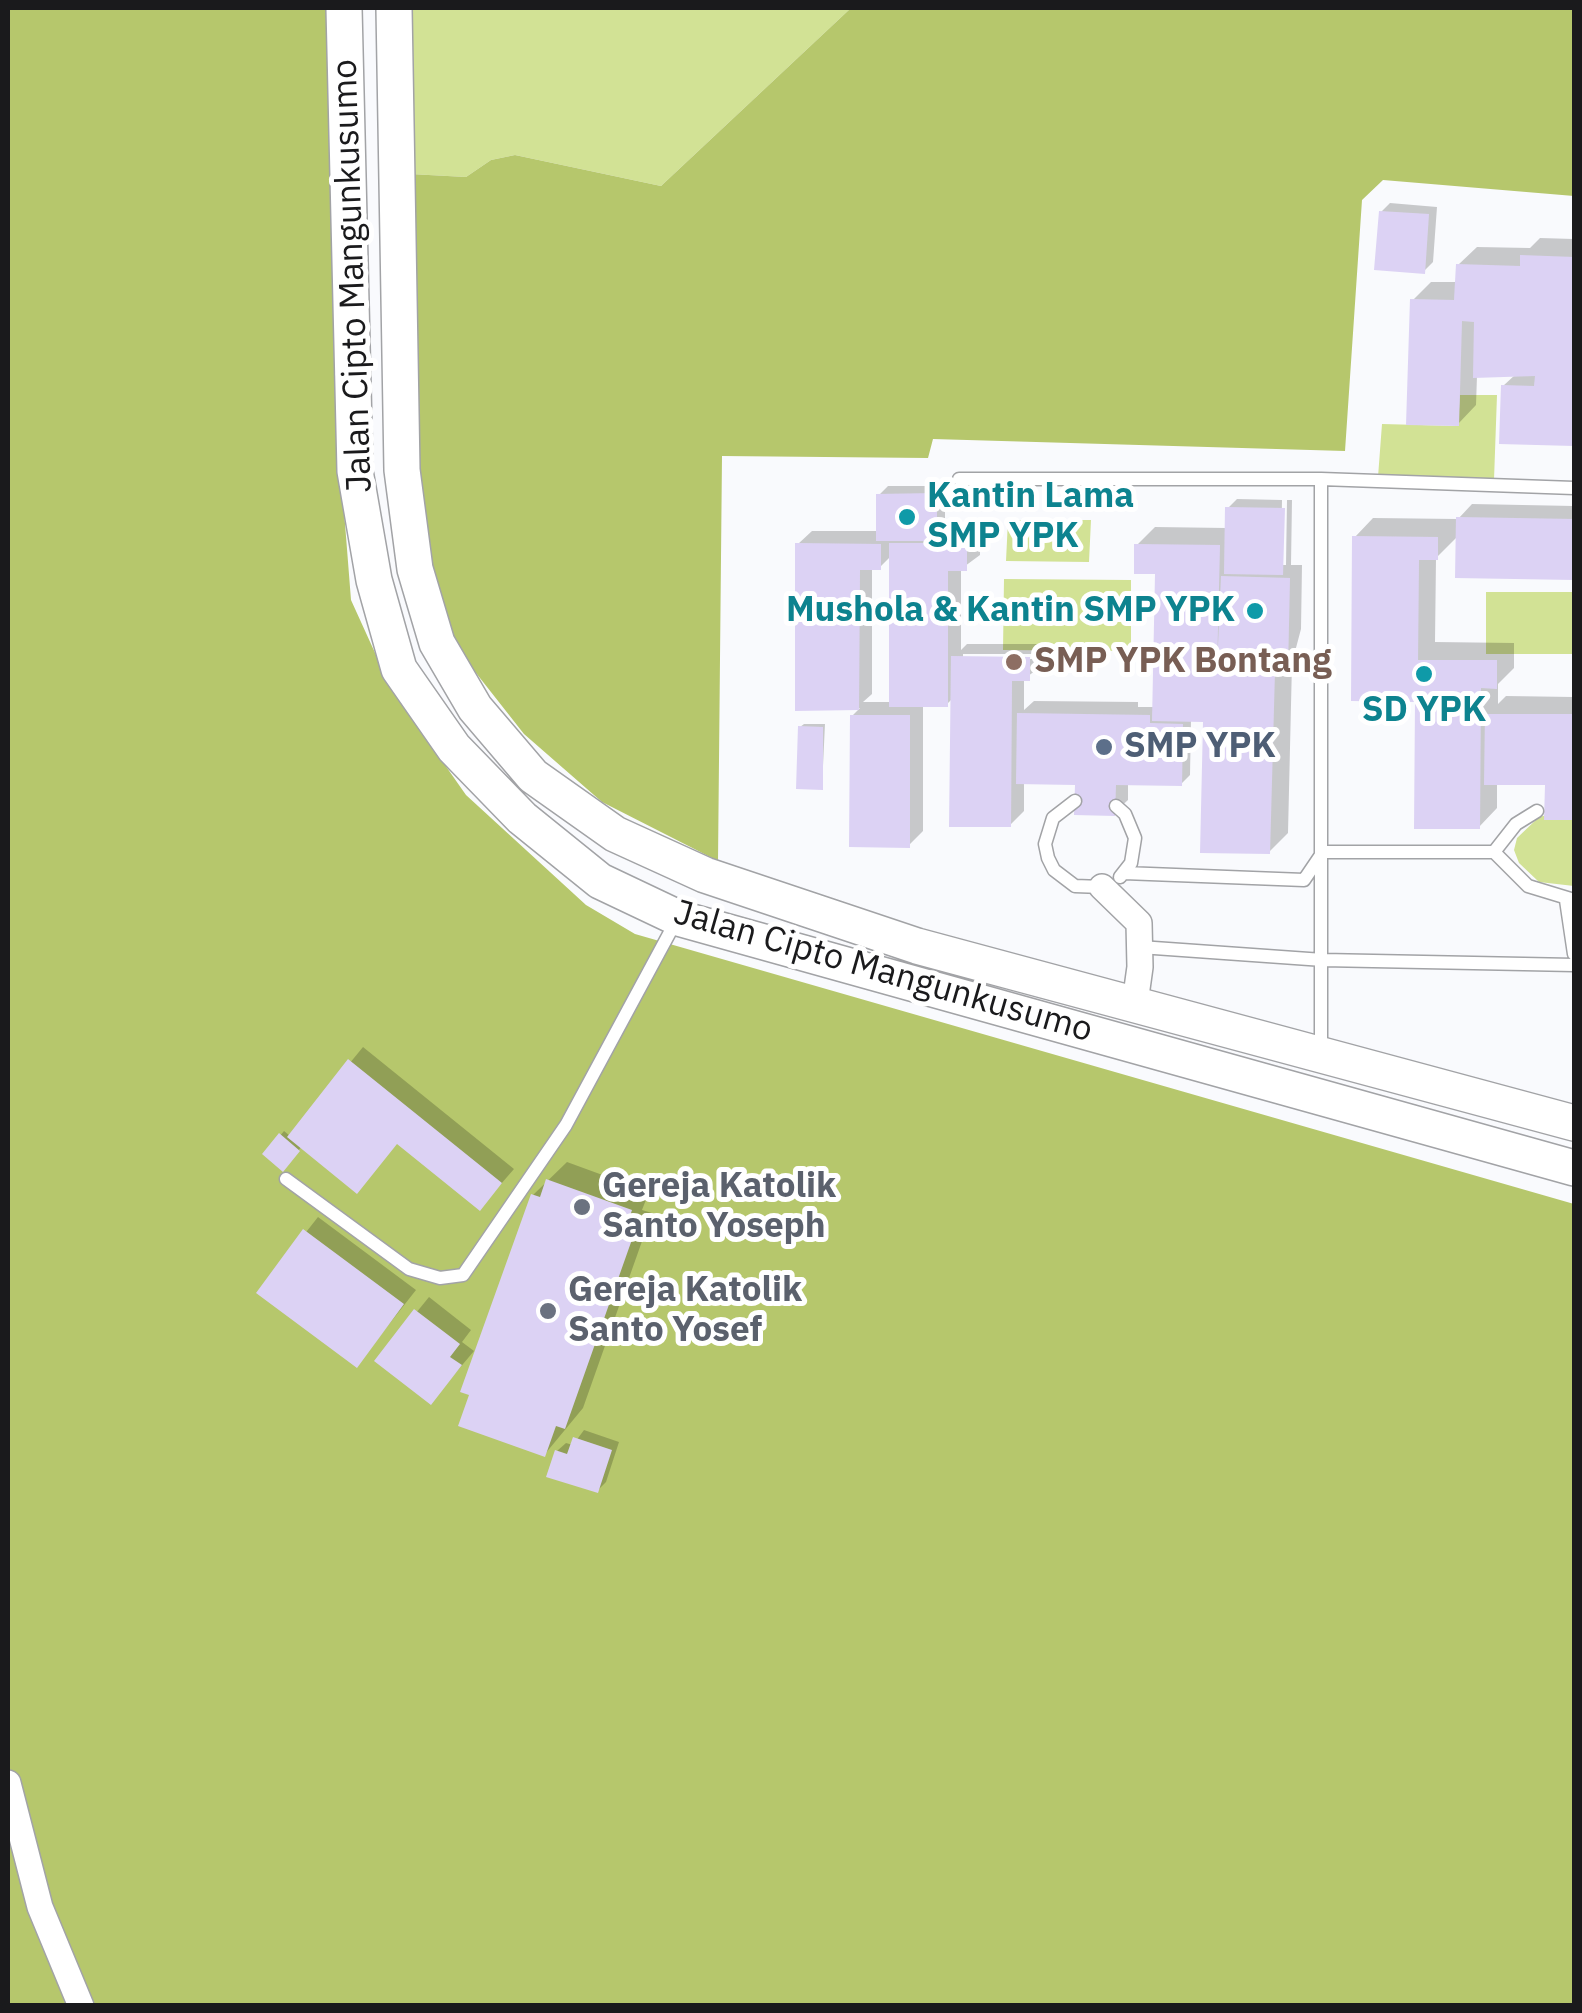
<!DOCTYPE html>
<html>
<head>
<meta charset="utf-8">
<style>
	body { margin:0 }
	#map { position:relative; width:1582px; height:2013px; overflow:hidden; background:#f9fafd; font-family:"IBM Plex Sans",sans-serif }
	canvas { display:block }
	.frame { position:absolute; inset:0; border:10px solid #1a1a1c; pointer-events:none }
</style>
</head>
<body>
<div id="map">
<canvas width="1582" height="2013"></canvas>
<div class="frame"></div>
</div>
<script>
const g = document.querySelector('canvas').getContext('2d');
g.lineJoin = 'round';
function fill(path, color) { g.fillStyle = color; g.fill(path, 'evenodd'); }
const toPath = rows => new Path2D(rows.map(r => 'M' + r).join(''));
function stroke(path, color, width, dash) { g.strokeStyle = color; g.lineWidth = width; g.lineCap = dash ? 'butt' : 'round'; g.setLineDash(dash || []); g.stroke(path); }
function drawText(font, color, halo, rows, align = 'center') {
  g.font = font + ' "IBM Plex Sans",sans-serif'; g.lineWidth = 10; g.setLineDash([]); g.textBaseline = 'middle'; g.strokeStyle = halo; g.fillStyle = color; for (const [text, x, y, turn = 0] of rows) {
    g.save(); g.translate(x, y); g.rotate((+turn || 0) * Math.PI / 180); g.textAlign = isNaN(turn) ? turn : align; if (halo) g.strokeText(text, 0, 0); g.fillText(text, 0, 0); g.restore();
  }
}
fill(toPath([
	[411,8,851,8,661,186,515,155,491,160,466,177,410,174],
	[1460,395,1497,395,1494,480,1378,477,1382,424,1458,426],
	[1008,520,1091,520,1089,562,1006,561],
	[1004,579,1131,580,1131,651,1003,650],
	[1486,592,1574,592,1574,654,1486,654],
	[1551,814,1574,816,1574,886,1539,882,1519,863,1514,850,1517,838,1539,817]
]), '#d2e295');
fill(toPath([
	[8,8,326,8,336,409,351,600,391,688,466,795,586,905,635,934,1574,1204,1574,2005,8,2006],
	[851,8,1574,8,1574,196,1383,180,1362,200,1345,451,933,439,928,458,722,456,718,861,602,802,524,734,454,645,427,569,415,468,410,174,466,177,491,160,515,155,661,186]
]), '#b6c76c');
fill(toPath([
	[1390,203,1437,207,1433,262,1424,271,1381,212],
	[1540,238,1574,239,1574,443,1502,441,1503,386,1516,374,1477,376,1476,405,1458,424,1413,300,1431,282,1458,282,1458,265,1477,247,1530,248],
	[888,486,945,486,945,530,980,530,980,555,961,569,961,650,967,644,1043,644,1043,665,1024,679,1024,710,1034,701,1138,702,1138,707,1154,707,1157,571,1137,545,1155,527,1227,528,1228,508,1237,499,1282,500,1281,565,1286,565,1287,500,1292,500,1291,565,1302,565,1301,629,1292,663,1288,833,1269,852,1205,720,1191,720,1190,775,1181,784,1128,783,1128,800,1114,813,1078,782,1024,782,1024,811,1010,825,953,698,947,704,923,704,923,831,909,845,852,716,860,708,797,708,798,544,812,531,879,531,879,495],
	[892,555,892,702,863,702,872,694,872,567,880,567],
	[963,654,1043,654,1043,659,963,659],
	[1472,504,1574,506,1574,578,1457,576,1458,536,1436,558,1435,642,1514,643,1514,668,1498,684,1498,704,1506,696,1574,697,1574,818,1547,818,1547,782,1497,782,1497,808,1479,827,1418,699,1355,537,1373,518,1458,519],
	[804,724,825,724,822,787,800,727],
	[363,1047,514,1169,480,1208,398,1142,357,1190,302,1146,283,1169,265,1154,284,1131,290,1136],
	[567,1162,649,1192,642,1210,652,1213,583,1408,545,1454,533,1195],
	[318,1217,416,1290,357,1365,259,1292],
	[429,1297,471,1330,462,1342,474,1351,431,1402,377,1361],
	[584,1430,619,1442,606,1482,597,1491,557,1451,566,1443,573,1445]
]), '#0003');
fill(toPath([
	[1379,211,1429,214,1425,274,1374,270],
	[1520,255,1574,257,1574,446,1499,444,1501,385,1534,386,1535,376,1473,378,1474,322,1462,321,1459,426,1406,425,1410,299,1454,300,1456,264,1520,266],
	[937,493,937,541,876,541,876,494],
	[1225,507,1285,508,1283,575,1224,574],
	[1456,517,1574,519,1574,580,1455,578],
	[1352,536,1438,537,1438,560,1419,560,1418,660,1497,660,1497,689,1481,688,1480,829,1414,829,1415,702,1351,701],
	[795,543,881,544,881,570,860,570,859,710,795,711],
	[889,543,967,543,967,571,948,571,948,707,889,707],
	[1134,544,1220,545,1217,670,1221,576,1290,578,1288,670,1275,670,1270,854,1200,853,1203,722,1152,721,1155,574,1134,574],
	[951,656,1030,657,1030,681,1012,681,1011,827,949,827],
	[1017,713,1150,715,1150,723,1183,724,1182,786,1116,785,1115,816,1074,815,1075,785,1016,784],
	[1485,714,1574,714,1574,820,1544,820,1545,785,1484,785],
	[850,715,910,715,910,848,849,847],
	[798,726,823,727,823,790,796,789],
	[348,1059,502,1183,480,1211,397,1144,357,1194,287,1137],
	[279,1133,300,1151,283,1172,262,1154],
	[546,1179,632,1210,626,1228,635,1231,565,1429,556,1426,545,1457,458,1426,469,1395,460,1392,531,1194,540,1197],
	[303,1229,404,1304,357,1368,256,1293],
	[414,1309,460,1344,450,1357,462,1365,431,1405,374,1361],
	[573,1437,612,1450,598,1493,546,1477,555,1450,567,1454]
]), '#dcd2f4');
const lane = toPath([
	[959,479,1321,479,1574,488],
	[1321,479,1321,1051],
	[1075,801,1053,818,1045,844,1048,858,1054,870,1075,886,1102,887],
	[1116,806,1125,814,1135,838,1131,863,1120,877],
	[1537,811,1516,824,1494,852,1528,886,1574,900],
	[1124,873,1304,880,1323,852,1494,852],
	[1566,900,1574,954],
	[1140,947,1323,960,1574,965],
	[286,1179,409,1269,440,1278,463,1275,566,1125,676,921]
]);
const street = toPath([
	[1102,887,1139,923,1140,967,1135,1003],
	[8,1783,40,1907,81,2006]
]);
const secondary = toPath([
	[344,8,355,471,374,580,399,669,454,748,522,818,600,881,678,918,1574,1168],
	[394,8,402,470,415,569,437,643,475,708,533,776,615,834,705,875,917,946,1574,1123]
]);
stroke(lane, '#a2a3a6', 15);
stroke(street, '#a2a3a6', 28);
stroke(secondary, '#a2a3a6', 38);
stroke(lane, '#fff', 12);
stroke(street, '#fff', 25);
stroke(secondary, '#fff', 35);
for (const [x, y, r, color] of [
	[907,517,10,"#0f9aa8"],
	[1255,611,10,"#0f9aa8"],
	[1014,662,10,"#8d6e63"],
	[1424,674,10,"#0f9aa8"],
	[1104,747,10,"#5c6f8a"],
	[582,1207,10,"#6b7280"],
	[548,1311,10,"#6b7280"]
]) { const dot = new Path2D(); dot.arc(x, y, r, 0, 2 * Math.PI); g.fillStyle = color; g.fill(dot); stroke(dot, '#fff', 4); }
drawText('35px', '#1a1a1c', '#fff', [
	["Jalan Cipto Mangunkusumo",353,276,-92],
	["Jalan Cipto Mangunkusumo",883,972,16]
]);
drawText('bold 35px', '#0d838f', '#fff', [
	["Kantin Lama",927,497],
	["SMP YPK",927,537],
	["Mushola & Kantin SMP YPK",1235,611,"right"],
	["SD YPK",1424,711,"center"]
], 'left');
drawText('bold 35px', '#785e54', '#fff', [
	["SMP YPK Bontang",1034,662]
], 'left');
drawText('bold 35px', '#4e5e75', '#fff', [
	["SMP YPK",1124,747]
], 'left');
drawText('bold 35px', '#5b616d', '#fff', [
	["Gereja Katolik",602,1187],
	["Santo Yoseph",602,1227],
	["Gereja Katolik",568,1291],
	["Santo Yosef",568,1331]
], 'left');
</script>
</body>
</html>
